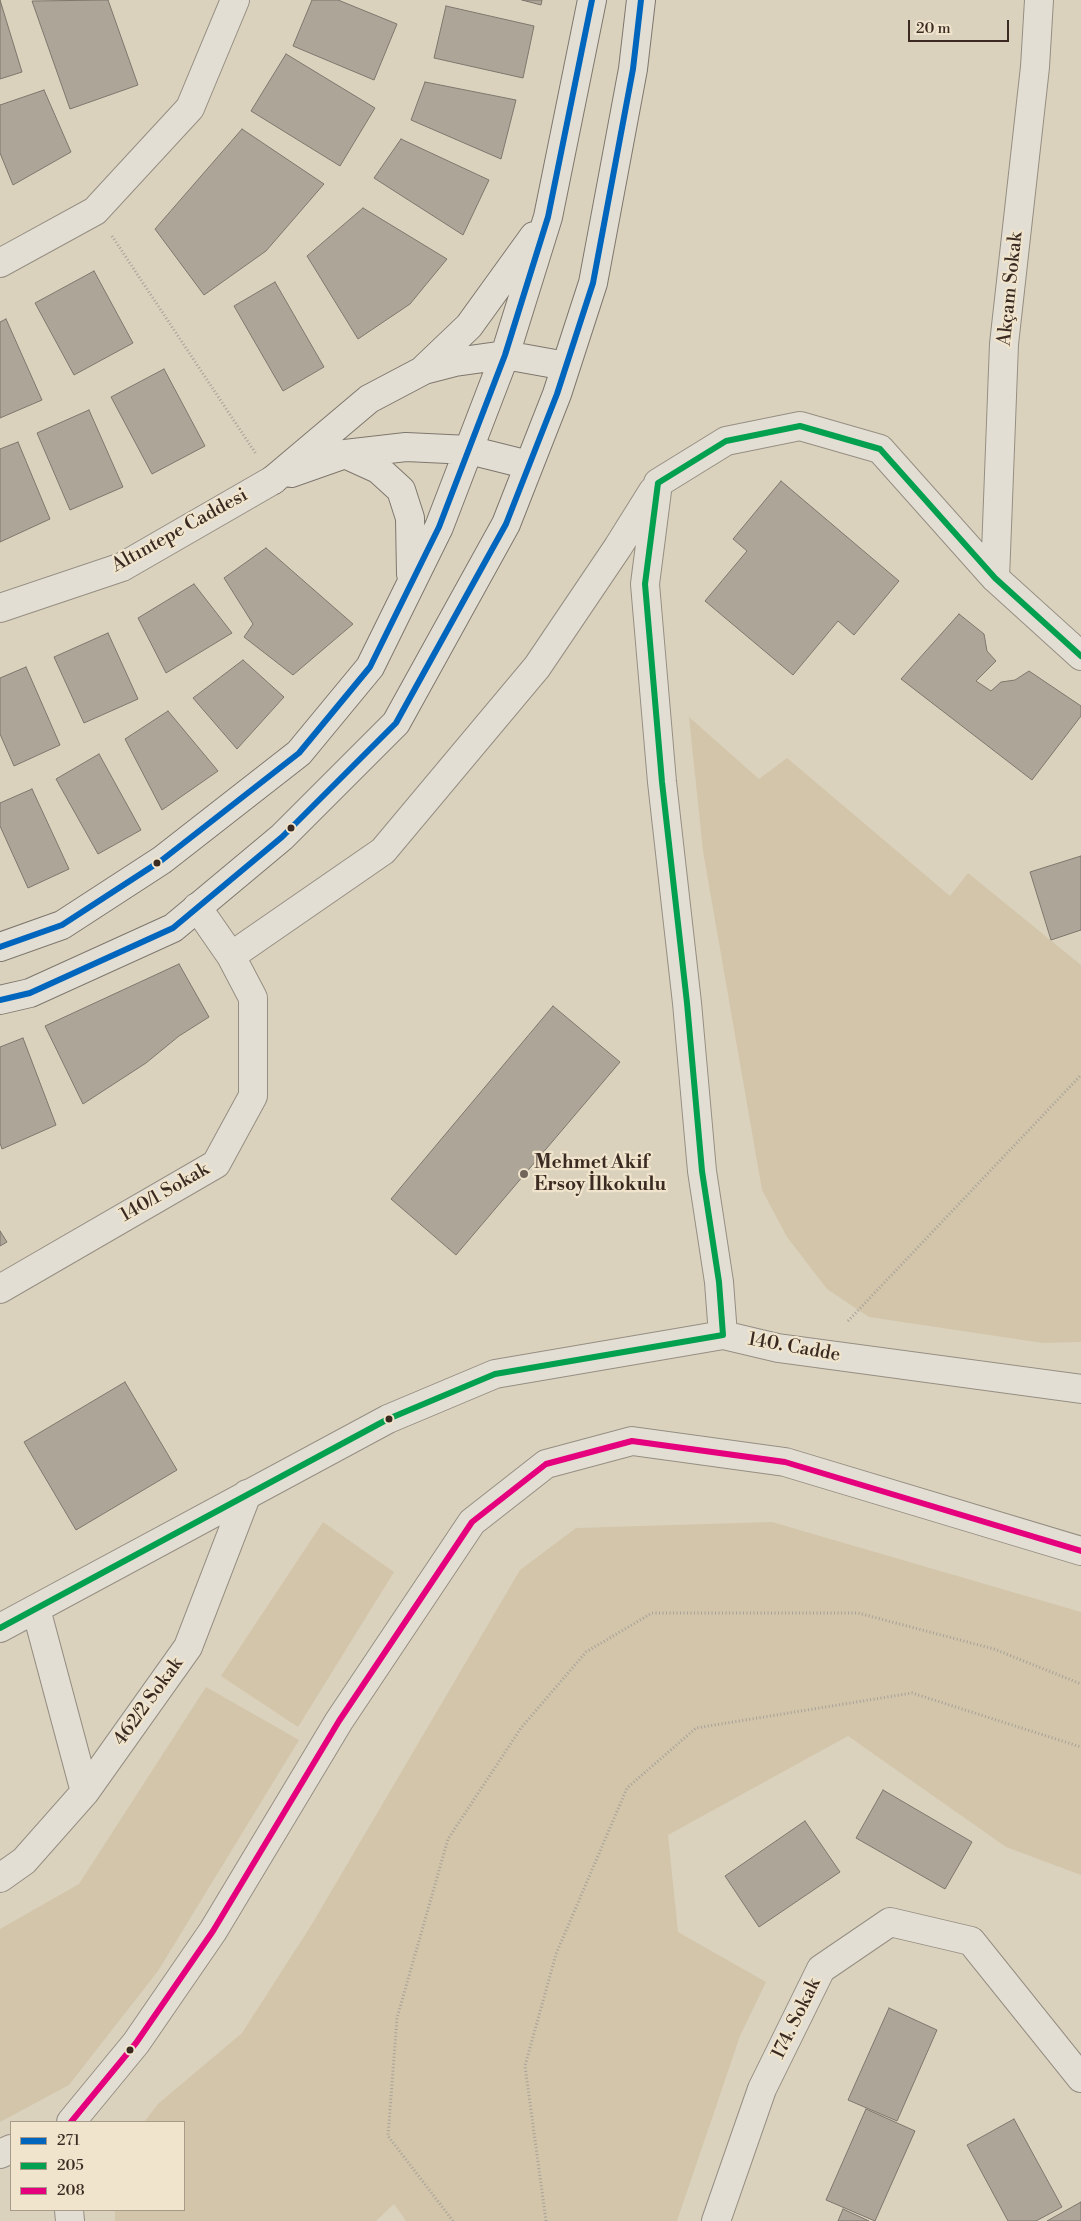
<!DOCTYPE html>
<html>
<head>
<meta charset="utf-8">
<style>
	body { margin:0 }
	#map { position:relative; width:1081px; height:2221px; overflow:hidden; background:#dbd2be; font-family:"Libre Bodoni",serif }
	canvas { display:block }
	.legend { position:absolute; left:10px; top:2121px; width:175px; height:90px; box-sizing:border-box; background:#f0e5cc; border:1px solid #a79a88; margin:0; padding:6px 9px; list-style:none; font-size:15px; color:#3a2a22 }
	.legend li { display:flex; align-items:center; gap:10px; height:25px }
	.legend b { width:25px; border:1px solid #a79a88 }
	.scale { position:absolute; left:908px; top:20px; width:101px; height:22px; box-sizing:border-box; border:2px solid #3a2a22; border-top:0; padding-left:6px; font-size:15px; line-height:18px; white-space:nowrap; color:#3a2a22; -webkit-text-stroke:4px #f0e5cc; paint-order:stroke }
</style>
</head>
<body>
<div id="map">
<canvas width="1081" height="2221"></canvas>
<ul class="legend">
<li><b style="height:6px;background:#0065bd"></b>271</li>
<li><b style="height:6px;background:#03a04f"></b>205</li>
<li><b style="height:6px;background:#e5007d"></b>208</li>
</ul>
<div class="scale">20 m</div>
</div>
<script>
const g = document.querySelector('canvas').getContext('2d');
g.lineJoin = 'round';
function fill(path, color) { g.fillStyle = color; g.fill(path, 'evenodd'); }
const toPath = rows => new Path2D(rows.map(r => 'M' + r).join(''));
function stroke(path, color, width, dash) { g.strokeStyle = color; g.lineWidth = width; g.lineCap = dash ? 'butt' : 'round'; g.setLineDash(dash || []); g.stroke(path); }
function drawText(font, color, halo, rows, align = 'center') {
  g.font = font + ' "Libre Bodoni",serif'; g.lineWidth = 4.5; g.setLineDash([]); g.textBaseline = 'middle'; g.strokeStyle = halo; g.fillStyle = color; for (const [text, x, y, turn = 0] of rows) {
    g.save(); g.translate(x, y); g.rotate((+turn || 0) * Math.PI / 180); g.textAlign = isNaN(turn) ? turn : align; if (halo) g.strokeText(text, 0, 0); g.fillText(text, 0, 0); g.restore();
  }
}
fill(toPath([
	[689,717,759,779,787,758,950,896,968,873,1081,965,1081,1342,1043,1343,869,1317,827,1289,787,1237,762,1190,703,851],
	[323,1522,394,1572,298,1727,221,1676],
	[772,1522,1081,1612,1081,1875,1006,1847,848,1736,668,1835,678,1932,766,1982,740,2036,677,2221,406,2221,394,2204,376,2221,115,2221,115,2210,184,2210,184,2122,144,2122,158,2104,242,2033,312,1924,520,1570,576,1528],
	[206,1687,299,1740,158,1971,69,2085,0,2122,0,1929,79,1884]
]), '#d2c5aa');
const building = toPath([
	[0,0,22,72,0,79,0,0],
	[108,0,138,85,70,109,32,1,108,0],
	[312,0,338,0,397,24,374,80,293,46,312,0],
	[522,0,542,0,541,5,522,0],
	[446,6,534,26,523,78,434,58,446,6],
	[286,54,375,108,340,166,251,111,286,54],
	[425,82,516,100,501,159,411,120,425,82],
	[44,90,71,152,13,185,0,153,0,105,44,90],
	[242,129,324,184,266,251,204,295,155,229,242,129],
	[401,139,489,180,463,235,374,178,401,139],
	[363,208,447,259,410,304,358,339,307,256,363,208],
	[94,271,133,343,74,375,35,303,94,271],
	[275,282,324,367,283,391,234,306,275,282],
	[6,319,42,400,0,418,0,322,6,319],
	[164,369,205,446,152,474,111,397,164,369],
	[89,410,123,487,70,510,37,433,89,410],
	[18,442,50,519,0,542,0,449,18,442],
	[781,481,899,581,854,635,838,621,793,675,705,601,747,551,733,539,781,481],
	[266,548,353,624,293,675,244,637,253,624,224,578,266,548],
	[194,584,232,633,166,673,138,618,194,584],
	[959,614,984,634,987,651,996,661,976,681,991,691,1001,682,1015,680,1029,671,1081,706,1081,716,1032,780,901,679,959,614],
	[108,633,138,699,84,723,54,657,108,633],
	[243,660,284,697,237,749,193,698,243,660],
	[26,667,60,745,14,766,0,734,0,678,26,667],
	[168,711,218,771,162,810,125,739,168,711],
	[99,754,141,830,98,854,56,779,99,754],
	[32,789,69,869,28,888,0,826,0,803,32,789],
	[1081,856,1081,930,1051,940,1030,872,1081,856],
	[179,964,209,1017,179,1036,146,1063,83,1104,45,1026,179,964],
	[553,1006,620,1062,456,1255,391,1199,553,1006],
	[23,1038,56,1125,2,1149,0,1143,0,1047,23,1038],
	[0,1231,7,1242,0,1246,0,1231],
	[125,1382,177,1470,76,1530,24,1442,125,1382],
	[883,1790,972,1842,945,1889,856,1838,883,1790],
	[805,1821,840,1872,759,1927,725,1876,805,1821],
	[889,2008,937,2030,897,2121,848,2100,889,2008],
	[866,2109,915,2131,875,2221,826,2200,866,2109],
	[1014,2119,1062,2207,1036,2221,1008,2221,967,2145,1014,2119],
	[1081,2202,1081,2221,1047,2221,1081,2202],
	[843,2209,869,2221,838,2221,843,2209]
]);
fill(building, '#ada598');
stroke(building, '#7e776d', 1);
const minor = toPath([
	[0,263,95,211,190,108,235,0],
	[995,578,1004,344,1035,67,1039,0],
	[0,608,122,567,273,480],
	[231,956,383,851,537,667,618,547,653,491],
	[0,1289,216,1164,253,1096,253,998,231,956,197,907],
	[723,1335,719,1282,702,1171,687,1003,662,782,645,584,658,483,726,441,800,426,880,449,995,578,1081,656],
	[36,1609,85,1792],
	[0,1628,388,1419,495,1374,723,1335,778,1348,1081,1389],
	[0,1878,24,1861,85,1792,188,1647,247,1494],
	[69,2210,70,2221],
	[716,2221,762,2089,821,1969,890,1922,971,1941,1081,2078]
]);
const tertiary = toPath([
	[71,2122,136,2043,213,1931,339,1721,472,1522,546,1464,632,1441,785,1462,1081,1551],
	[0,2154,11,2149]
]);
const secondary = toPath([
	[425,368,469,326,534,236],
	[345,454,378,469,401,490,410,518,411,574],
	[291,473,345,454,406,447,469,450,529,465],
	[273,480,369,399,424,370,455,362,505,355,566,366],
	[0,947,62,925,162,860,299,753,370,667,439,527,505,355,548,217,592,0],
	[0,1000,30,993,173,928,282,837,396,723,506,524,557,394,593,283,633,69,641,0]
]);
stroke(minor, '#958e82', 30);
stroke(tertiary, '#958e82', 30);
stroke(secondary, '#7e776d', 30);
stroke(toPath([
	[112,236,256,454],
	[848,1321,1081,1075],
	[453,2221,388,2136,397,2018,448,1839,521,1728,586,1652,652,1613,858,1613,994,1649,1081,1684],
	[546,2221,525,2066,556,1954,627,1788,696,1728,912,1693,1081,1747]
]), '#a6a199', 3, [1, 2.5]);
stroke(minor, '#e3ded4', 28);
stroke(tertiary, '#e3ded4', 28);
stroke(secondary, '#e3ded4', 28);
stroke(toPath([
	[0,947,62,925,162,860,299,753,370,667,439,527,505,355,548,217,592,0],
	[0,1000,30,993,173,928,282,837,396,723,506,524,557,394,593,283,633,69,641,0]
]), '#0065bd', 6);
stroke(toPath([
	[0,1628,388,1419,495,1374,723,1335,719,1282,702,1171,687,1003,662,782,645,584,658,483,726,441,800,426,880,449,995,578,1081,656]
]), '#03a04f', 6);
stroke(toPath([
	[71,2122,136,2043,213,1931,339,1721,472,1522,546,1464,632,1441,785,1462,1081,1551]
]), '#e5007d', 6);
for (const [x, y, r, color] of [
	[291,828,4.5,"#3a2a22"],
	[157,863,4.5,"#3a2a22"],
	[524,1174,5,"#726559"],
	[389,1419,4.5,"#3a2a22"],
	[130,2050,4.5,"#3a2a22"]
]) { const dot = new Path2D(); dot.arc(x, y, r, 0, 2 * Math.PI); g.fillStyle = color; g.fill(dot); stroke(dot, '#f0e5cc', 2); }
drawText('19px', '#3a2a22', '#f0e5cc', [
	["Akçam Sokak",1011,289,-84],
	["Altıntepe Caddesi",180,531,-29],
	["140/1 Sokak",165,1193,-30],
	["140. Cadde",794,1348,10],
	["462/2 Sokak",149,1702,-54],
	["174. Sokak",797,2019,-64]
]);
drawText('bold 19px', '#3a2a22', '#f0e5cc', [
	["Mehmet Akif",534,1163],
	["Ersoy İlkokulu",534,1185]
], 'left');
</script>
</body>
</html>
